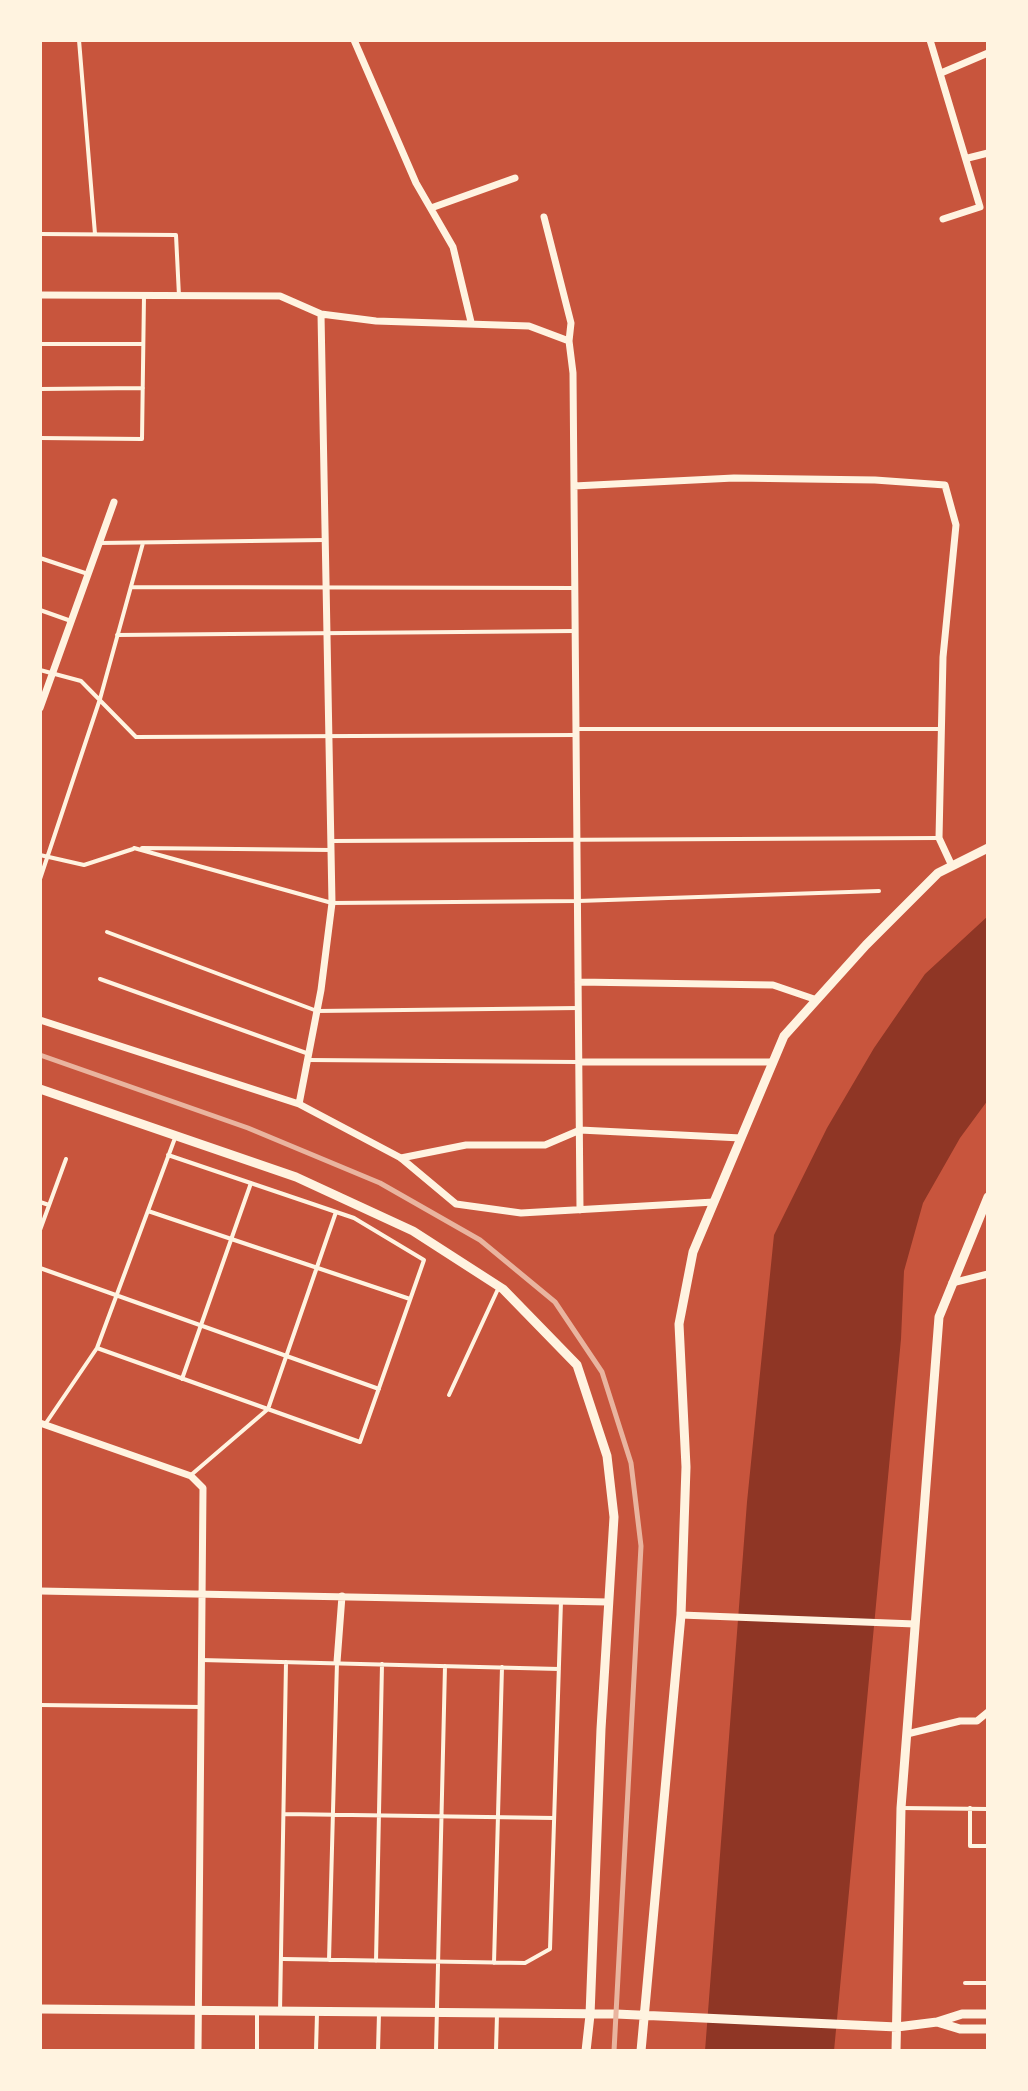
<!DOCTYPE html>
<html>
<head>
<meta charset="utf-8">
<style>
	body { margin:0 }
	#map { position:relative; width:1028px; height:2091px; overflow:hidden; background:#c8553d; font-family:Montserrat,sans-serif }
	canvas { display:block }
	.frame { position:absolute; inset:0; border:42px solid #fff3e0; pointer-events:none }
</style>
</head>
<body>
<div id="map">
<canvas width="1028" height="2091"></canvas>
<div class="frame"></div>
</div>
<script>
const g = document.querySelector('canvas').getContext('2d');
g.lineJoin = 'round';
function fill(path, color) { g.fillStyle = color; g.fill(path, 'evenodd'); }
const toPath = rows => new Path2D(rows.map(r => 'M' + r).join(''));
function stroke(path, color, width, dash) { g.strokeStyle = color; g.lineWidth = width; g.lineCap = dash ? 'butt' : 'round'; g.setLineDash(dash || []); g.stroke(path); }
fill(toPath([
	[988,916,988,1100,960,1138,923,1203,904,1271,901,1339,834,2051,705,2051,747,1502,774,1235,827,1128,874,1048,925,974]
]), '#8f3625');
stroke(toPath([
	[79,40,95,234],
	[40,234,176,235,179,296],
	[40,344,143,344],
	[40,389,143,388],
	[40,438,142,439,144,296],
	[100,543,325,540],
	[40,558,88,574],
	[131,587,575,588],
	[40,610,71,621],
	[117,635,575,631],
	[40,670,81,681,136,737,576,735],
	[576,729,941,729],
	[331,841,939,838],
	[134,848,332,903,578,901,879,891],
	[142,848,331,850],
	[40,855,84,865,133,849],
	[40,879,100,699,143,543],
	[107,932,317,1011,579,1008],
	[100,979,309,1054],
	[308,1060,577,1062],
	[40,1202,49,1205],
	[148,1211,410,1299],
	[40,1230,66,1159],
	[40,1268,379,1389],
	[97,1348,360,1442,424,1260,354,1218,168,1155],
	[182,1379,251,1183],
	[449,1395,498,1289],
	[46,1423,97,1348,175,1138],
	[191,1475,268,1409,336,1212],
	[201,1660,559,1669],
	[40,1705,201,1707],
	[902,1808,988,1809],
	[970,1808,970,1846,988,1846],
	[284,1814,554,1818],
	[283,1959,525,1963,550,1949,561,1601],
	[329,1960,337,1662],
	[376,1961,382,1664],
	[494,1963,502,1667],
	[965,1983,988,1983],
	[280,2012,286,1662],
	[257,2051,257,2013],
	[316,2051,317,2013],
	[378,2051,379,2013],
	[436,2051,445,1666],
	[496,2051,497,2014]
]), '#fff3e0', 4);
stroke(toPath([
	[354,40,416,183,453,247,471,322],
	[930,40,980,207,943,219],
	[941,73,988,53],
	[968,158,988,153],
	[431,208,515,178],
	[544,217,571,323,569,341],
	[40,295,280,296,321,314,376,321,529,326,569,341,573,373,580,1210],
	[574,486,734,478,875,480,945,485,956,525,943,657,939,838,952,866],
	[40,708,114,502],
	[578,982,773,985,817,1000],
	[40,1020,299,1104,401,1158,456,1204,521,1213,714,1202],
	[579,1062,773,1062],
	[299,1104,321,990,332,903,321,314],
	[401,1158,466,1145,545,1145,580,1130,741,1138],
	[952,1283,988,1274],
	[40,1423,191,1476,203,1488,198,2051],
	[40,1591,608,1602],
	[681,1615,915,1624],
	[337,1662,342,1596],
	[907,1734,960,1721,977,1721,988,1712]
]), '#fff3e0', 7);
stroke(toPath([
	[40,1089,296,1177,413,1231,503,1289,577,1365,607,1456,614,1517,601,1729,590,2015,586,2051],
	[40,2009,616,2014,897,2027,937,2022,962,2014,988,2014],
	[937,2022,960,2029,988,2029],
	[641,2051,681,1615,686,1467,679,1324,693,1252,784,1036,866,945,938,873,988,848],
	[896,2051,901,1808,939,1317,988,1197]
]), '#fff3e0', 9);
stroke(toPath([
	[40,1055,248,1128,380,1183,480,1240,555,1302,602,1372,631,1463,641,1546,614,2051]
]), '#e9b49f', 5);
</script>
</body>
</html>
